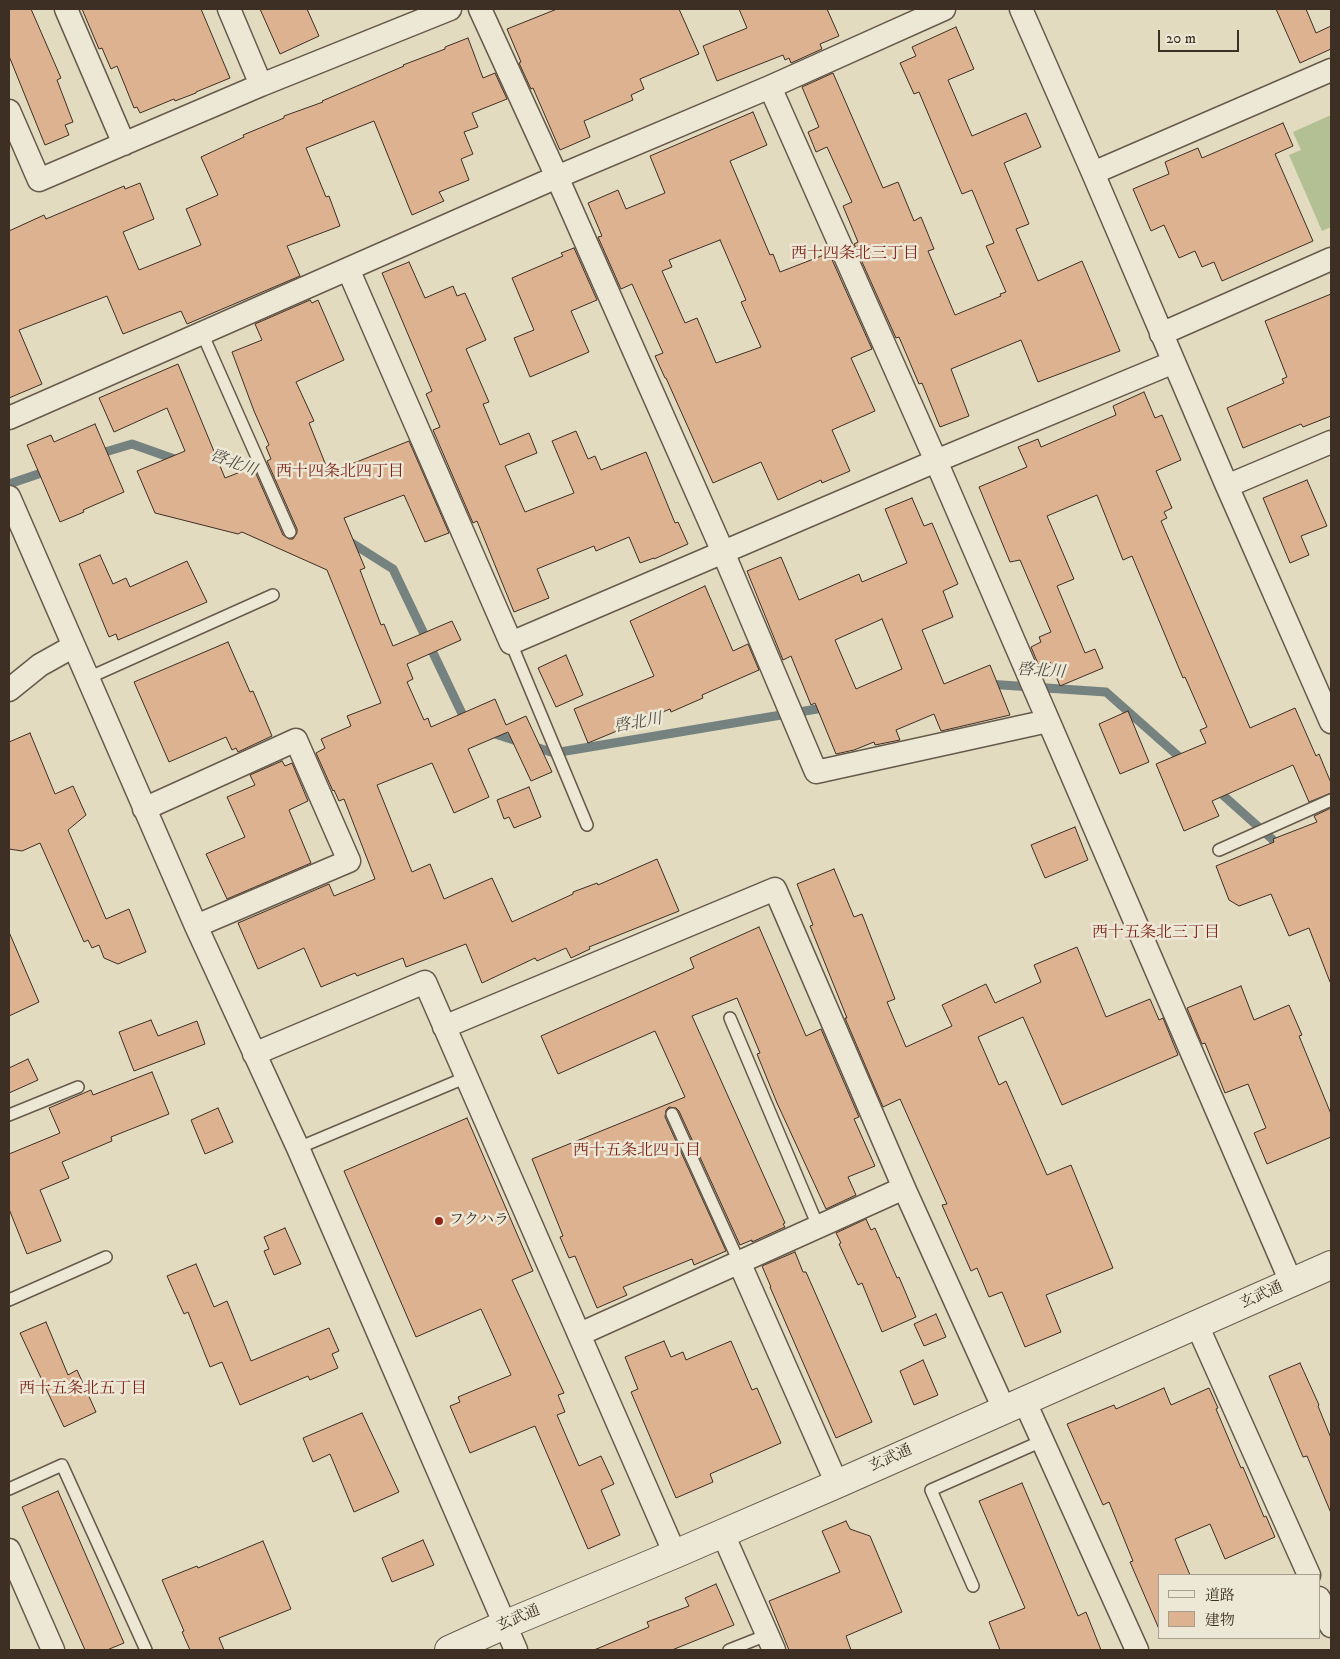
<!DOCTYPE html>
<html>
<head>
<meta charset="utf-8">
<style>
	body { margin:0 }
	#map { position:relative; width:1340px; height:1659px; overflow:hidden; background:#e3dbc0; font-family:"IM FELL DW Pica","Noto Serif JP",serif }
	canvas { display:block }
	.frame { position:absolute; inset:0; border:10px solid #3e2f24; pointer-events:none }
	.legend { position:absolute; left:1158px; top:1574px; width:162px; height:65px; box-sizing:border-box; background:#ede8d6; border:1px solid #a79e8f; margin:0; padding:6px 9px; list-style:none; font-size:15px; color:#3e2f24 }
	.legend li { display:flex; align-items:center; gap:10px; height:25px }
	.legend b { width:25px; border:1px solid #a79e8f }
	.scale { position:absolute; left:1158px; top:30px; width:81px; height:22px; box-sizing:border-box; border:2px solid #3e2f24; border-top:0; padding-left:6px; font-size:15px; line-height:18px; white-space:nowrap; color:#3e2f24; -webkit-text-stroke:4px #ede8d6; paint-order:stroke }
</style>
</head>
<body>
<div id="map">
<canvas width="1340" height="1659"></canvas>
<div class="frame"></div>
<ul class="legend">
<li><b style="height:6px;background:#ede8d6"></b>道路</li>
<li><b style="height:14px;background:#ddb290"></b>建物</li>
</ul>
<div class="scale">20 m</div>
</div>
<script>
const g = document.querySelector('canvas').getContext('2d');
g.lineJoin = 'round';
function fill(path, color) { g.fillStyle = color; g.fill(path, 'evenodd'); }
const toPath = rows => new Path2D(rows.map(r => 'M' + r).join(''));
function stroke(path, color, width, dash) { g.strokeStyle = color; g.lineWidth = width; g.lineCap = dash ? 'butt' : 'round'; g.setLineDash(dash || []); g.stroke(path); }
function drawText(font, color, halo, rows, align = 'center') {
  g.font = font + ' "IM FELL DW Pica","Noto Serif JP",serif'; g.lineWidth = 5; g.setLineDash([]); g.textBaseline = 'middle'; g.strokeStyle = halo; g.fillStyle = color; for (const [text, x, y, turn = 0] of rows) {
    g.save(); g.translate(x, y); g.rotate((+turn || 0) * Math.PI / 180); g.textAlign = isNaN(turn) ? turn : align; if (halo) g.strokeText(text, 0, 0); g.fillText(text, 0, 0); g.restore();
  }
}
fill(toPath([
	[1331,115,1331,227,1322,231,1289,155,1301,150,1293,132]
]), '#b3c093');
stroke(toPath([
	[95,455,132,444,180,461],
	[9,484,50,470],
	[347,540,393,569,467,724],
	[987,684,1106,692,1185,762],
	[489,732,554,753,829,707],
	[1215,788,1282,848]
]), '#75827f', 9);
const building = toPath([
	[9,9,31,9,61,78,57,80,73,122,65,125,69,135,45,145,9,56,9,9],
	[82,9,201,9,230,78,196,92,196,93,175,101,174,99,140,113,137,107,134,108,117,66,111,69,102,48,99,49,82,9],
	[260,9,307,9,319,36,280,54,260,9],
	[557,9,679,9,699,54,640,79,644,89,631,95,633,100,584,121,590,137,560,150,533,88,531,89,519,63,521,62,507,29,557,9],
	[739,9,827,9,839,36,820,44,822,49,791,63,789,58,785,60,783,55,717,81,703,46,747,28,739,9],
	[1276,9,1306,9,1316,33,1331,26,1331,49,1300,63,1276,9],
	[956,27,974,69,948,80,972,136,1026,113,1041,147,1004,163,1029,224,1016,229,1038,281,1082,261,1120,351,1038,382,1021,340,951,369,969,416,940,427,922,383,919,384,899,337,896,338,854,244,858,242,843,206,852,202,827,147,816,152,808,132,819,127,802,87,833,73,883,188,898,182,914,221,921,217,934,249,928,251,955,315,1001,296,1000,294,1006,292,986,246,994,243,972,190,962,194,919,92,914,94,900,63,916,56,912,47,956,27],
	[468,38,483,78,495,73,507,99,472,113,478,127,464,132,473,154,461,159,469,180,439,192,444,201,412,215,374,121,306,148,326,197,329,196,340,226,287,246,300,276,187,324,181,311,123,334,107,296,19,330,42,384,9,398,9,231,44,215,46,219,124,186,125,189,140,183,154,219,123,232,139,270,201,245,186,209,218,195,201,157,244,137,243,135,284,118,284,116,323,102,322,101,404,66,403,65,445,49,445,47,468,38],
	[753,112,767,145,730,161,770,255,773,254,780,272,829,253,872,349,851,358,875,411,832,430,850,471,822,483,821,480,778,500,761,462,713,483,666,378,665,378,655,356,663,353,632,284,621,289,598,237,602,236,588,203,618,190,626,209,665,193,650,156,753,112],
	[720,240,746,300,741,302,761,347,716,363,697,318,685,323,662,271,672,267,669,260,720,240],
	[1283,123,1293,146,1275,154,1313,241,1222,281,1214,262,1202,267,1195,251,1179,258,1164,225,1151,231,1133,189,1169,174,1165,162,1198,148,1202,158,1283,123],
	[574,248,597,300,571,311,589,352,530,377,514,338,534,330,512,278,563,256,561,253,574,248],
	[409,262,425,298,453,286,457,296,465,293,486,340,466,349,489,402,483,404,500,445,529,433,537,453,505,466,525,512,574,493,552,441,576,431,588,459,595,456,601,470,646,452,675,523,678,522,688,544,654,559,654,558,640,563,629,537,596,551,594,546,537,569,549,598,514,612,477,521,473,523,433,430,440,427,426,394,432,391,382,273,409,262],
	[1331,294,1331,416,1303,427,1301,424,1243,448,1227,408,1284,383,1282,379,1287,377,1265,321,1331,294],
	[310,300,312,303,318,300,344,360,296,382,314,421,309,423,329,473,409,441,449,533,425,542,404,495,344,518,365,568,360,570,381,625,384,624,393,646,452,621,461,640,407,664,413,679,407,682,424,720,428,718,431,727,495,699,506,725,526,716,552,772,531,781,508,732,468,749,489,797,454,813,432,763,377,785,412,872,430,864,444,899,492,878,512,922,573,894,573,892,597,883,598,885,657,859,679,911,589,947,590,949,571,958,566,948,537,961,535,958,482,983,466,944,406,967,403,958,357,976,355,973,321,987,304,948,258,969,238,923,329,884,334,896,375,879,344,799,339,801,334,790,333,791,316,753,325,748,321,739,351,726,347,716,381,703,327,570,242,532,238,534,155,513,137,471,185,451,167,408,114,432,99,398,178,364,225,478,253,467,283,535,289,539,293,539,297,533,297,529,267,461,271,459,266,447,269,445,254,411,232,352,262,340,255,324,310,300],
	[1144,392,1155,418,1162,415,1181,460,1156,471,1172,508,1164,512,1167,518,1161,521,1250,728,1295,708,1316,756,1319,754,1331,783,1331,793,1309,802,1293,765,1212,801,1219,816,1184,831,1156,764,1206,743,1200,730,1207,727,1185,677,1183,678,1132,556,1123,560,1097,495,1047,516,1074,579,1057,586,1085,653,1095,649,1103,668,1060,686,1050,662,1039,666,1031,647,1041,642,1039,637,1051,632,1020,560,1010,562,979,487,1027,467,1018,447,1038,439,1041,447,1116,415,1113,406,1144,392],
	[95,424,124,492,83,510,84,512,60,522,27,445,51,435,54,442,95,424],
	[1307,480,1327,526,1301,536,1309,555,1290,563,1263,498,1307,480],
	[912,498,924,526,932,523,958,584,943,591,953,617,922,630,944,684,990,665,1010,715,941,731,934,714,896,730,900,740,875,745,874,742,854,750,836,754,815,703,811,705,791,656,783,660,747,571,781,557,799,600,859,574,862,582,907,563,885,509,912,498],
	[882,619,902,669,856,689,835,640,882,619],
	[100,555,113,584,126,578,130,587,187,561,207,602,118,640,116,634,109,637,79,564,100,555],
	[705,586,733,651,748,644,759,670,702,695,703,698,671,712,670,709,588,743,574,709,654,676,630,621,705,586],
	[228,642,250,692,253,691,272,736,238,752,236,748,232,750,226,737,169,762,134,682,228,642],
	[566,655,583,695,556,707,538,668,566,655],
	[1128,711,1149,762,1120,774,1099,724,1128,711],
	[30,733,55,794,73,786,86,815,68,830,106,919,129,909,146,952,118,964,104,958,99,945,92,948,88,940,84,942,40,843,22,851,9,849,9,742,30,733],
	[282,761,285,766,292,763,308,801,289,810,311,863,227,899,206,854,245,837,227,797,255,785,250,775,282,761],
	[529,787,541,817,514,828,509,817,504,819,497,800,529,787],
	[1331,808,1331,982,1330,982,1309,928,1289,936,1271,894,1239,906,1229,900,1216,866,1274,842,1273,839,1317,822,1314,816,1331,808],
	[1075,827,1088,860,1045,878,1031,845,1075,827],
	[834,869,854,917,862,914,895,999,887,1002,906,1047,952,1026,942,1005,986,984,995,1003,1041,982,1034,965,1077,947,1106,1017,1150,999,1159,1020,1163,1018,1178,1055,1062,1105,1023,1017,978,1037,999,1085,1006,1081,1047,1175,1071,1165,1113,1268,1046,1295,1061,1332,1025,1347,1002,1292,989,1297,977,1268,971,1271,942,1205,947,1204,900,1099,883,1107,845,1018,847,1018,810,926,813,925,797,884,834,869],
	[759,927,806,1036,821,1029,859,1117,854,1119,875,1166,848,1177,856,1195,826,1209,777,1103,757,1054,760,1053,737,998,692,1016,785,1223,783,1224,785,1227,752,1242,752,1240,740,1245,679,1111,676,1108,669,1107,666,1110,665,1117,726,1251,694,1265,692,1259,623,1287,627,1295,597,1308,575,1256,569,1258,560,1237,563,1236,532,1159,685,1097,655,1031,558,1074,541,1036,694,968,690,958,759,927],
	[9,932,39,1002,9,1016,9,932],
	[1241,986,1254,1020,1289,1005,1302,1035,1299,1036,1331,1114,1331,1137,1267,1164,1254,1133,1266,1128,1248,1084,1225,1093,1205,1043,1202,1044,1187,1008,1241,986],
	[151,1020,158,1036,197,1021,205,1044,134,1071,119,1032,151,1020],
	[28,1059,38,1080,9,1093,9,1068,28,1059],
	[152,1072,169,1114,111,1137,112,1141,62,1162,69,1178,40,1190,61,1241,27,1254,9,1209,9,1154,60,1133,49,1108,91,1090,93,1095,152,1072],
	[218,1108,233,1142,205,1154,191,1120,218,1108],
	[467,1118,533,1271,512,1280,564,1393,558,1395,565,1412,557,1415,579,1466,601,1456,614,1484,601,1490,620,1535,588,1549,535,1426,470,1453,450,1406,460,1402,458,1397,511,1375,481,1309,416,1337,344,1171,467,1118],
	[866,1219,871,1230,875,1228,897,1278,899,1277,916,1317,882,1332,862,1283,858,1285,839,1244,841,1243,836,1233,866,1219],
	[285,1228,301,1264,274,1275,264,1251,269,1249,264,1237,285,1228],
	[795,1252,803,1272,806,1272,872,1422,836,1438,770,1287,771,1287,762,1266,795,1252],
	[196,1264,214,1307,227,1301,251,1361,329,1328,339,1351,332,1354,338,1368,310,1380,308,1376,240,1405,222,1362,210,1367,188,1312,184,1314,167,1276,196,1264],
	[936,1314,946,1337,924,1346,914,1324,936,1314],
	[46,1322,68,1375,77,1370,96,1412,64,1427,20,1333,46,1322],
	[664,1341,671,1357,683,1352,686,1360,731,1341,752,1390,757,1388,781,1443,710,1474,713,1482,676,1498,631,1392,638,1389,625,1357,664,1341],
	[923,1360,938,1395,914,1405,900,1371,923,1360],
	[1300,1363,1319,1405,1318,1406,1331,1438,1331,1513,1307,1456,1303,1457,1269,1376,1300,1363],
	[1164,1388,1171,1405,1209,1388,1218,1408,1216,1409,1241,1468,1243,1467,1264,1517,1266,1516,1275,1537,1225,1559,1210,1524,1175,1539,1190,1575,1159,1575,1159,1629,1130,1562,1133,1561,1109,1502,1103,1505,1067,1424,1114,1405,1116,1409,1164,1388],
	[362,1413,399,1492,354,1512,330,1454,313,1462,303,1438,362,1413],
	[1022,1483,1078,1616,1086,1612,1101,1650,1000,1650,989,1622,1025,1608,979,1501,1022,1483],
	[58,1491,124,1643,107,1650,85,1650,22,1507,58,1491],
	[846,1521,850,1529,870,1536,902,1612,846,1636,851,1650,789,1650,769,1601,840,1572,822,1531,846,1521],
	[423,1540,434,1565,392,1582,382,1558,423,1540],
	[263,1541,291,1609,219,1638,224,1650,190,1650,182,1632,184,1631,162,1580,197,1566,198,1568,263,1541],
	[716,1584,734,1625,672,1650,594,1650,649,1627,647,1622,689,1606,685,1598,716,1584]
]);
fill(building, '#ddb290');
stroke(building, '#3e2f24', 1);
const service = toPath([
	[202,333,290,532],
	[511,643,587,825],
	[88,678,273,595],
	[1219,850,1331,800],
	[730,1018,818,1226],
	[672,1114,739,1262],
	[9,1115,78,1087],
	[298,1148,467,1077],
	[9,1300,106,1257],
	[9,1489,62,1465,146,1650],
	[973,1586,931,1490,1042,1441],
	[729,1650,767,1635]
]);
const minor = toPath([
	[66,9,124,144],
	[229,9,261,85,450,9],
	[480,9,557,177,723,552,816,772,1048,721],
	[1021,9,1093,173,1227,486,1331,722],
	[770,87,936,461,1291,1282],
	[9,111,39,180,261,85],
	[1093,173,1331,70],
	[348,269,511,643,936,461,1174,362],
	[1161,334,1331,259],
	[9,418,557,177,770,87,944,9],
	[1227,486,1331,442],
	[9,497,196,926,298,1148,516,1650],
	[9,690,40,665,74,646],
	[144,809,296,740,349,861,196,926],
	[444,1027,775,889,904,1188,1004,1409],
	[254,1054,425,982,675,1554],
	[739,1262,837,1484],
	[1197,1325,1309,1575],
	[580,1334,904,1188],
	[1024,1400,1137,1650],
	[723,1534,774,1650],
	[9,1550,53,1650],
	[1319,1598,1331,1626]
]);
const tertiary = toPath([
	[449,1650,504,1625,675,1554,837,1484,1331,1265]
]);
stroke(service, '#675a4b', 14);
stroke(minor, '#675a4b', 25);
stroke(tertiary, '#675a4b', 30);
stroke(service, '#ede8d6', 11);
stroke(minor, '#ede8d6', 22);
stroke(tertiary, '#ede8d6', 28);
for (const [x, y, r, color] of [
	[439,1221,5,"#8f2418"]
]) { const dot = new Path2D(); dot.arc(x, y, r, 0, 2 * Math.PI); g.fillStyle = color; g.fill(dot); stroke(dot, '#ede8d6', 2); }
drawText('15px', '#3e2f24', '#ede8d6', [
	["フクハラ",449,1221]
], 'left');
drawText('15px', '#3e2f24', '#ede8d6', [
	["玄武通",1262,1296,-24],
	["玄武通",891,1459,-24],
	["玄武通",519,1619,-23]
]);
drawText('16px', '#7a1f14', '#ede8d6', [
	["西十四条北三丁目",855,255],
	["西十四条北四丁目",340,473],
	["西十五条北三丁目",1156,934],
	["西十五条北四丁目",637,1152],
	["西十五条北五丁目",83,1390]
]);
drawText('italic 16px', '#504b42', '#ede8d6', [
	["啓北川",233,464,20],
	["啓北川",1041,672,4],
	["啓北川",638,724,-10]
]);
</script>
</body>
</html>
